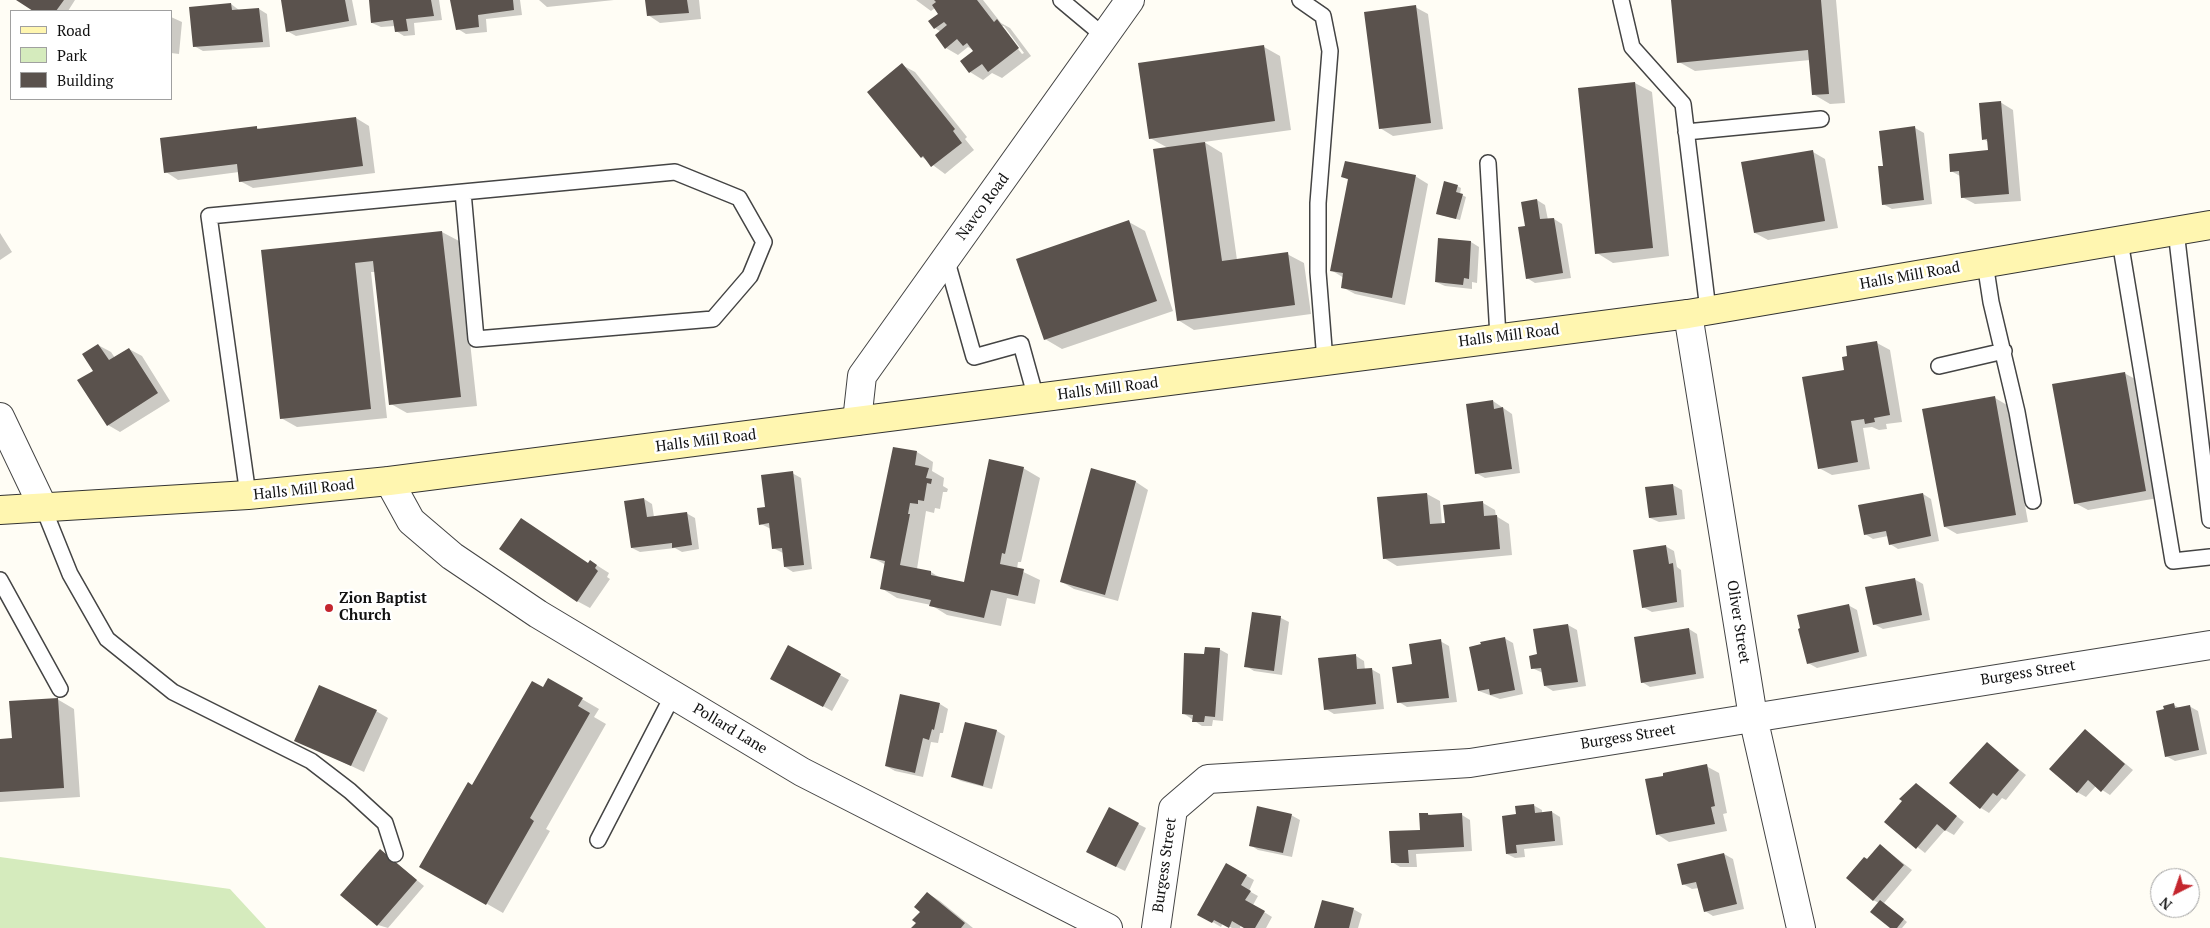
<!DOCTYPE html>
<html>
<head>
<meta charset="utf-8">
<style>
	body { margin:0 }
	#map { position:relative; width:2210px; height:928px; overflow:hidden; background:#fffdf5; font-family:"PT Serif",serif }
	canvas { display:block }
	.legend { position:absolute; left:10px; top:10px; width:162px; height:90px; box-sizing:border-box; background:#fff; border:1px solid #a0a0a0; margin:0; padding:6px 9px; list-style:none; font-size:15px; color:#111 }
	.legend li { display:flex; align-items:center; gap:10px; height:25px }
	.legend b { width:25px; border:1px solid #a0a0a0 }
	.north { position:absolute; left:2150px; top:868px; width:50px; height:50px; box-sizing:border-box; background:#fff; border:1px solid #a0a0a0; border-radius:50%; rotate:221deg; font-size:14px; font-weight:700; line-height:20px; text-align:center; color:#111 }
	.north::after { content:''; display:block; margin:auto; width:18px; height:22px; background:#c4262e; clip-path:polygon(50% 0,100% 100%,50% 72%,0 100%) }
</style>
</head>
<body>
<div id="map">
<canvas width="2210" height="928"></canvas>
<ul class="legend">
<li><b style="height:6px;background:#fff6b0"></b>Road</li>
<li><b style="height:14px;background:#d5ebbd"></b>Park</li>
<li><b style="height:14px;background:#5a524d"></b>Building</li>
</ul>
<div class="north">N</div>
</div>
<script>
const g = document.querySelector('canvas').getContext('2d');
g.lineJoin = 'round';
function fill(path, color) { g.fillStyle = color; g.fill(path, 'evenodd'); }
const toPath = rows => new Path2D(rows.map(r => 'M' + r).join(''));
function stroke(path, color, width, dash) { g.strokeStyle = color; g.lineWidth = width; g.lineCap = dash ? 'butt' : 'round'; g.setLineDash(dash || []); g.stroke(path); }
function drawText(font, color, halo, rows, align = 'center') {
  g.font = font + ' "PT Serif",serif'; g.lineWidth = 5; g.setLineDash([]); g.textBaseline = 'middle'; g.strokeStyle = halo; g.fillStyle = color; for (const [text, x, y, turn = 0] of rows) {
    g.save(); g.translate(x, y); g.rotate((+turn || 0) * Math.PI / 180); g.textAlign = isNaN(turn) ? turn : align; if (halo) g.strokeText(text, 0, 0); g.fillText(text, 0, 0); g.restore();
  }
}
fill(toPath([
	[0,857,230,889,266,928,0,928]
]), '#d5ebbd');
fill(toPath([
	[18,0,75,0,68,11,36,11],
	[282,0,352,0,357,25,296,36,287,31],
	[370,0,439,0,442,20,414,23,415,35,404,36,396,31,395,26,381,27,372,23],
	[452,0,520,0,522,15,486,19,487,32,466,34,458,29],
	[539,0,614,0,547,7],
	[646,0,699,0,701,19,660,23,648,15],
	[916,0,983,0,1001,23,1010,28,1031,56,1002,78,992,73,983,80,970,72,962,61,975,51,968,47,958,55,946,48,941,32,935,28,940,14,935,8,931,11],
	[1000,26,1004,26,1024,53,1022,54],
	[1672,0,1836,0,1845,103,1830,104,1813,94,1810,60,1695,71,1679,62],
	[231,4,239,10,259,9,267,14,270,47,203,51,194,46],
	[1415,7,1428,14,1443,129,1393,136,1380,128],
	[171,17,182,22,179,54,171,53],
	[1264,47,1280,56,1291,130,1204,142,1222,153,1237,260,1287,254,1304,263,1311,314,1194,330,1178,320,1168,148,1150,138],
	[902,65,915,72,967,137,965,139,974,150,945,174,922,157],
	[1635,83,1652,92,1669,256,1613,263,1597,253],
	[2000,102,2013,110,2021,201,1975,204,1962,197,1960,176,1951,171,1989,151,1988,142,1984,139],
	[356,118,369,126,375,173,253,188,240,181,239,172,178,180,166,172,256,127,261,130],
	[1915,128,1924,133,1932,204,1892,209,1883,204,1884,167],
	[1813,152,1825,159,1838,228,1768,240,1755,233],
	[1415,176,1428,184,1405,305,1355,294,1342,287,1344,278,1331,270,1349,180,1343,177],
	[1457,186,1461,188,1460,194,1466,197,1460,220,1441,215],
	[1537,200,1545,205,1548,220,1554,219,1562,224,1571,278,1535,283,1527,278,1526,227],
	[1129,222,1145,231,1173,311,1062,349,1045,339],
	[442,232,459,241,477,406,407,413,391,404,376,272,371,272,387,418,297,427,281,418,262,251],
	[0,233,12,252,0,260],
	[1439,240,1471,242,1479,247,1477,283,1472,282,1472,289,1445,286,1436,282],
	[1877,343,1890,350,1902,422,1886,424,1887,429,1879,430,1872,427,1863,428,1870,469,1832,475,1819,468,1846,371],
	[98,345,111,352,115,358,129,349,142,356,170,401,120,432,108,425,94,371],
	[2124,373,2137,380,2158,498,2088,510,2075,503],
	[1995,398,2007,405,2028,522,1957,534,1945,527],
	[1493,401,1512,414,1520,473,1485,478,1476,473],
	[894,448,917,452,933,462,932,471,944,478,943,486,948,489,947,492,943,492,940,509,935,508,934,513,926,511,917,569,931,572,942,579,965,584,1023,468,1040,478,1021,562,1018,562,1017,569,1040,580,1035,604,1007,598,1001,626,947,615,931,605,897,598,881,588,886,565,871,557],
	[1092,470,1136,482,1148,490,1118,601,1074,589,1062,582],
	[792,473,801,478,812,569,793,572,785,567,783,553,773,548,771,529,761,524,766,508],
	[1673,485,1682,490,1685,519,1659,522,1650,518,1647,488],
	[1427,494,1440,501,1442,525,1483,503,1495,510,1496,516,1509,524,1512,555,1397,566,1384,558],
	[1923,494,1931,499,1939,541,1898,549,1890,544,1888,536,1873,539,1865,534],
	[644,499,652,504,654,517,686,513,695,518,699,549,682,552,675,548,640,552,632,548],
	[1665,546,1674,551,1677,567,1681,570,1684,607,1652,612,1643,607],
	[590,561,609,573,607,577,610,579,590,608,577,601],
	[1914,579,1923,584,1930,620,1883,629,1874,624],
	[1848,605,1857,610,1867,656,1817,668,1808,663],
	[1253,613,1281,618,1289,622,1282,675,1254,671,1246,666],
	[1568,625,1577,630,1586,686,1553,691,1545,686,1543,673,1532,668,1539,656],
	[1689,629,1697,634,1704,678,1650,687,1642,682],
	[1504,638,1513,643,1523,694,1500,699,1479,691],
	[1440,641,1449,646,1457,702,1407,707,1399,702,1413,665],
	[789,647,849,680,832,711,772,678],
	[1219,649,1228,654,1223,721,1213,720,1212,726,1202,726,1183,713,1205,656],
	[1356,656,1364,661,1365,670,1371,669,1380,674,1384,709,1334,714,1326,709],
	[549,680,599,709,594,717,606,724,546,829,550,831,503,913,421,866,473,786],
	[57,699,74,709,80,797,0,802,0,740,13,739],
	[940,704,948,709,943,733,940,733,938,743,931,742,923,777,895,771,886,766],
	[2174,705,2179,708,2189,706,2198,711,2207,754,2175,761,2166,756],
	[376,711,388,718,364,772,296,740],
	[966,723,997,731,1005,736,992,789,961,781,953,777],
	[2085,730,2133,770,2110,795,2096,786,2086,797,2077,792],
	[1987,744,2026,775,2006,800,2002,798,1989,813,1981,808],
	[1706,766,1719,773,1727,813,1723,814,1727,831,1669,842,1657,834],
	[1916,784,1964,822,1954,835,1945,830,1925,853,1886,822],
	[1533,805,1542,810,1542,813,1552,812,1560,817,1563,845,1524,849,1525,857,1515,858,1507,854,1518,815],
	[1428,814,1432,816,1462,815,1470,820,1472,851,1416,854,1417,867,1400,867,1392,862,1421,831],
	[1291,815,1300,820,1292,857,1258,850,1250,845],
	[1138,824,1146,828,1125,871,1096,857],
	[1881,846,1912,870,1884,903,1907,922,1902,928,1892,928,1879,903,1873,900,1868,861],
	[380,850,424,886,388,928,378,925,342,895],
	[1724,854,1733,859,1744,909,1713,916,1705,911,1699,888,1692,889,1683,884],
	[1227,865,1254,880,1249,891,1258,896,1253,905,1272,917,1266,928,1246,928,1241,925,1240,928,1232,928,1223,923,1221,927,1199,914],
	[927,893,940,901,973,928,913,928,918,922],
	[1353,909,1362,914,1358,928,1316,928]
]), '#0003');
fill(toPath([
	[16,0,64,0,56,11,33,11],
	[281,0,345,0,349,21,286,32],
	[369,0,431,0,434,16,406,19,408,31,395,32,393,20,371,23],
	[450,0,513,0,514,10,478,15,479,27,456,30],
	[645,0,687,0,689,13,647,16],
	[934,0,977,0,994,22,997,19,1019,48,988,72,982,64,969,73,960,61,973,51,967,43,963,46,957,39,945,49,935,35,947,25,944,22,934,29,928,21,938,14,932,5,936,2],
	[1671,0,1821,0,1829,94,1812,95,1808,50,1677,63],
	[231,3,232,10,259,8,263,42,193,47,189,7],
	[1416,5,1431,123,1379,129,1364,12],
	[1264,45,1275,121,1149,139,1138,63],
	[902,63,955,129,953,131,962,143,931,167,923,156,921,158,867,92],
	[1635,82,1653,248,1595,254,1578,88],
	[2001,101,2009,194,1961,198,1959,171,1950,172,1949,154,1988,150,1987,139,1982,140,1979,103],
	[356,117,363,166,239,182,237,164,164,173,160,138,257,126,257,129],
	[1915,126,1924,200,1882,205,1878,166,1883,166,1879,131],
	[1205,142,1222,261,1288,252,1295,305,1177,321,1153,149],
	[1813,150,1825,221,1754,233,1741,162],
	[1345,161,1416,175,1392,298,1341,288,1343,273,1330,271,1348,179,1341,177],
	[1444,181,1458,185,1456,192,1463,194,1456,219,1436,214],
	[1537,199,1540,219,1554,218,1563,273,1526,279,1518,227,1525,226,1521,202],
	[1129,220,1157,301,1044,340,1016,259],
	[442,231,461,397,389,405,373,261,355,263,371,409,280,419,261,250],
	[1438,238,1471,241,1469,279,1464,278,1463,285,1435,282],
	[1877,341,1890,415,1874,418,1875,422,1865,424,1864,419,1851,421,1858,462,1818,469,1802,377,1844,370,1842,357,1847,356,1846,346],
	[98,344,109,360,129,348,158,393,107,426,77,380,93,371,82,354],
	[2125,372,2146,491,2074,504,2052,384],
	[1995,396,2016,515,1944,527,1922,409],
	[1493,400,1494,409,1503,407,1512,469,1475,474,1466,404],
	[893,447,917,451,915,465,929,468,926,478,932,479,931,484,927,483,924,501,918,500,918,504,910,503,908,514,910,514,900,565,931,571,931,575,964,582,989,459,1024,467,1005,554,1002,553,1000,564,1024,569,1018,596,991,590,984,618,929,606,931,600,880,589,885,561,870,558],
	[1091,468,1136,481,1105,595,1060,582],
	[793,471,804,565,784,567,782,548,772,549,769,523,759,525,757,508,765,507,761,475],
	[1673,484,1677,515,1649,518,1645,487],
	[1427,493,1430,524,1445,523,1443,505,1483,501,1484,516,1497,515,1500,549,1383,559,1377,497],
	[1923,493,1931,536,1889,545,1886,531,1864,535,1858,505],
	[644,498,647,517,687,512,692,545,672,548,672,543,631,548,624,501],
	[521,518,588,563,590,560,597,565,595,568,598,571,577,602,499,549],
	[1666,545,1669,564,1673,563,1677,602,1642,608,1633,550],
	[1915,578,1922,615,1873,625,1865,587],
	[1849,604,1859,652,1807,664,1798,629,1800,628,1797,615],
	[1252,612,1281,616,1274,671,1244,667],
	[1568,624,1578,682,1544,686,1541,668,1531,669,1529,656,1537,654,1533,629],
	[1689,628,1696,674,1641,683,1634,637],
	[1505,637,1515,690,1490,695,1489,689,1478,691,1469,647,1481,644,1480,642],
	[1441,639,1449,698,1397,703,1392,667,1412,664,1409,644],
	[788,645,841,674,823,707,770,679],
	[1205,647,1220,648,1215,717,1205,716,1204,722,1192,722,1193,715,1182,714,1184,653,1204,654],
	[1356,654,1357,669,1372,668,1376,704,1324,710,1318,658],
	[548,678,583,698,578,706,590,713,530,818,534,821,486,905,419,867,468,782,472,785,532,681,543,687],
	[319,685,377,710,351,766,294,741],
	[900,694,940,703,934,730,932,729,929,740,923,738,915,773,885,766],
	[58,698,64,788,0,792,0,739,12,738,9,701],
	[2174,703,2175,708,2190,705,2199,750,2165,757,2156,711,2164,709,2163,706],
	[965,722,997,730,983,786,951,777],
	[2085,729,2125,764,2101,792,2088,780,2077,793,2049,769],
	[1987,742,2019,770,1997,796,1993,793,1980,809,1949,783],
	[1707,764,1715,806,1711,807,1715,824,1656,835,1645,779,1663,776,1663,773],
	[1916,783,1957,816,1945,831,1937,824,1916,849,1884,822,1902,801,1899,799],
	[1534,804,1535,813,1552,811,1555,841,1516,845,1517,853,1506,854,1502,816,1516,814,1515,806],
	[1257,806,1292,814,1283,853,1249,846],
	[1109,807,1139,823,1116,867,1086,852],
	[1419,813,1428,813,1428,815,1462,813,1464,847,1408,850,1409,863,1391,863,1389,831,1420,830],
	[1880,844,1904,865,1873,901,1846,878,1864,857,1867,859],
	[380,849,417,880,377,926,340,895],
	[1724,853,1737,904,1704,912,1696,882,1682,885,1677,864],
	[1226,863,1247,875,1241,885,1251,891,1245,900,1265,911,1255,928,1244,928,1232,921,1229,928,1214,920,1212,923,1197,915],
	[927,892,965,923,961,928,911,928,916,923,912,920,920,912,914,907],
	[1322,900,1354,908,1349,928,1314,928],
	[1880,900,1904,919,1897,928,1890,928,1870,912]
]), '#5a524d');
const lane = toPath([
	[1061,0,1104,36],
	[1300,0,1323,16,1330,51,1318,203,1318,272,1325,361],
	[1621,0,1632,47,1683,104,1708,310],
	[1686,132,1821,119],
	[1488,163,1498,337],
	[675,172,739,198,764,242,750,276,713,319,476,339,463,192,675,172],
	[2176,231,2210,520],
	[2120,241,2173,561,2210,557],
	[946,258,974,357,1021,344,1036,398],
	[1985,263,1991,302,2017,412,2033,501],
	[1939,366,2004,351],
	[248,495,209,216,463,192],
	[43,507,70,574,107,639,173,692,311,761,350,791,385,823,395,854],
	[0,580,60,689],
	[598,840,673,695]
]);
const street = toPath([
	[1688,314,1753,717,1801,928],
	[0,417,43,507],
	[857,421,862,376,1130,0],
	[389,481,411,521,452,556,538,614,802,772,1108,928],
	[1156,928,1173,809,1208,779,1470,763,2210,645]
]);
const secondary = toPath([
	[0,510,248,495,389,481,1325,361,1688,314,2210,225]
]);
stroke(lane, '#444', 18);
stroke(street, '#444', 30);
stroke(secondary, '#333', 30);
stroke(lane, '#fff', 15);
stroke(street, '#fff', 28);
stroke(secondary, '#fff6b0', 28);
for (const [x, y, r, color] of [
	[329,608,5,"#c4262e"]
]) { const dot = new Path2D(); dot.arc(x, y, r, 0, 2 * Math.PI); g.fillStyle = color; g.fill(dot); stroke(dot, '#fff', 2); }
drawText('15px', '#111', '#fff', [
	["Navco Road",983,207,-54],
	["Halls Mill Road",1910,276,-10],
	["Halls Mill Road",1509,336,-7],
	["Halls Mill Road",1108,389,-7],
	["Halls Mill Road",706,441,-7],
	["Halls Mill Road",304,490,-6],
	["Oliver Street",1738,622,81],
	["Burgess Street",2028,673,-9],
	["Pollard Lane",730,729,31],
	["Burgess Street",1628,737,-9],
	["Burgess Street",1165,865,-82]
]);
drawText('bold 15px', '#111', '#fff', [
	["Zion Baptist",339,599],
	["Church",339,616]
], 'left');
</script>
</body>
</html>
